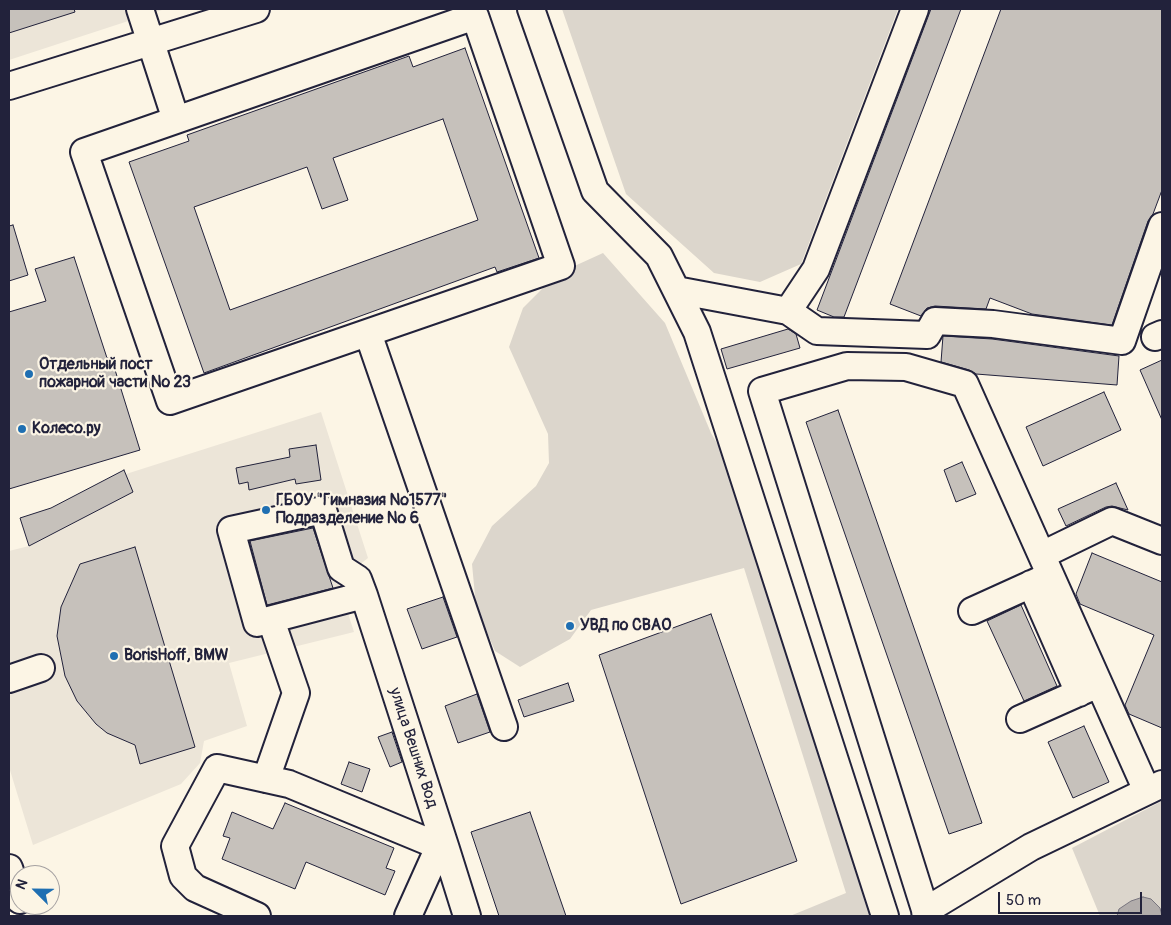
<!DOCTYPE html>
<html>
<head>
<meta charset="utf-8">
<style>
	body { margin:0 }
	#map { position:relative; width:1171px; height:925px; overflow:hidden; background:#fcf5e5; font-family:Pangolin,sans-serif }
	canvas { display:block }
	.frame { position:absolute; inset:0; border:10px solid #22223b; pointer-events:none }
	.north { position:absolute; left:10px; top:865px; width:50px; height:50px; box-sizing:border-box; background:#fcf5e5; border:1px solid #a5a1a1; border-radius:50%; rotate:293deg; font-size:14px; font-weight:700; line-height:20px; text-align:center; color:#22223b }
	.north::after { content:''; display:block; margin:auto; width:18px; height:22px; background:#1f6fb2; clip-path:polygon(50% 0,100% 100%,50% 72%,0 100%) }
	.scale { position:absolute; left:998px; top:892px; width:144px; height:22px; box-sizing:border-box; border:2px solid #22223b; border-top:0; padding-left:6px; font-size:15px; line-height:18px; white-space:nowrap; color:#22223b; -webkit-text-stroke:4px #fcf5e5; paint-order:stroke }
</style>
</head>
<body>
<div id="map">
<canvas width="1171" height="925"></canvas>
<div class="frame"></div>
<div class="north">N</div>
<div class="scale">50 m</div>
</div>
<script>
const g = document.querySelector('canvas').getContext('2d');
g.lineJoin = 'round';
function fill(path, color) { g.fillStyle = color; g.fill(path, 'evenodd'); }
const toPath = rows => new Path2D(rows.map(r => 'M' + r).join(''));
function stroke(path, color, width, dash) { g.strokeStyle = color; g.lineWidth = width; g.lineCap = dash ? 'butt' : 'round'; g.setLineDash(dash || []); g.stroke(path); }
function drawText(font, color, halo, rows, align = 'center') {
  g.font = font + ' Pangolin,sans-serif'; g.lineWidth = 4.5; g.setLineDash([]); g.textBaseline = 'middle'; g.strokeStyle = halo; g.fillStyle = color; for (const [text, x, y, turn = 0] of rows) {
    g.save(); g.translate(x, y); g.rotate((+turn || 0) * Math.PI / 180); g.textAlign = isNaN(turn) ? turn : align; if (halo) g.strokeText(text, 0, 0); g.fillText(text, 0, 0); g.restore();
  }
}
fill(toPath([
	[9,9,165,9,9,60],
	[321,412,368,558,338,582,354,632,229,663,247,726,204,741,200,763,181,784,33,845,9,767,9,551,29,546,132,492,126,474]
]), '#ece5d8');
fill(toPath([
	[562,9,898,9,801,264,760,282,714,273,626,194],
	[603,253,665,323,711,433,740,483,881,916,790,916,846,893,744,568,591,610,570,639,520,667,495,651,476,606,472,564,492,526,536,486,549,463,548,434,509,347,523,308,557,274],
	[1162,801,1162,916,1100,916,1072,848]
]), '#dcd6cc');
const water = toPath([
	[1143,897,1151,899,1160,908,1162,916,1117,916,1119,909,1131,901,1143,897]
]);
fill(water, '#b2adab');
stroke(water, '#78757e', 1);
const building = toPath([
	[9,9,74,9,75,12,9,33,9,9],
	[931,9,961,9,844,317,834,317,817,310,931,9],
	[1001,9,1162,9,1162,190,1153,214,1148,221,1112,325,1032,314,990,298,986,309,935,306,927,308,921,316,890,304,1001,9],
	[465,48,539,258,497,272,495,267,204,373,129,162,189,141,187,135,409,56,413,67,465,48],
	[443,119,478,220,230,310,194,207,307,167,322,209,348,200,333,158,443,119],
	[13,225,28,275,9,281,9,226,13,225],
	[74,257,107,358,111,357,140,450,9,489,9,312,46,301,35,269,74,257],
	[788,329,796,334,800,348,727,369,721,349,788,329],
	[943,336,992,339,1119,356,1117,385,976,374,969,370,941,362,943,336],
	[1162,360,1162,420,1140,370,1162,360],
	[1104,392,1121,430,1043,466,1026,427,1104,392],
	[838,410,982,823,949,834,806,422,838,410],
	[316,445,321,480,296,484,295,479,249,490,248,482,239,484,236,468,290,457,289,449,316,445],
	[962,462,976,494,956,502,944,470,962,462],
	[124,470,133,492,29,546,20,518,51,508,124,470],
	[1116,483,1128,510,1112,506,1106,507,1066,526,1058,509,1116,483],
	[313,528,333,588,267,605,250,541,313,528],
	[135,547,195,747,140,764,135,745,107,733,96,724,77,701,65,676,57,636,61,607,80,564,135,547],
	[1092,553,1162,582,1162,728,1129,714,1125,705,1154,635,1080,604,1076,594,1092,553],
	[443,597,457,637,422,649,407,609,443,597],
	[1021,605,1057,686,1024,701,987,621,1021,605],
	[711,614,797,861,681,904,599,655,711,614],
	[568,683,574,701,524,717,518,700,568,683],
	[477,694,490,732,458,743,445,706,477,694],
	[1084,726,1109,782,1073,798,1048,742,1084,726],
	[392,732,402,762,390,767,378,737,392,732],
	[349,762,370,769,362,792,341,784,349,762],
	[285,803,394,848,386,868,395,871,385,895,306,862,295,889,222,859,230,838,223,836,232,812,273,829,285,803],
	[530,812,566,916,499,916,471,832,530,812]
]);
fill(building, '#c6c1bb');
stroke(building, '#22223b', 1);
const minor = toPath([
	[140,9,176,120,475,16,561,266,170,401,84,152,176,120],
	[531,9,595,191,659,256,697,332,885,916],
	[9,86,256,9],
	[676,290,788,311,817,331,927,335,935,321,993,324,1122,341,1162,226],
	[788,311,816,269,915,9],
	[368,333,504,727],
	[1155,337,1162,334],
	[1042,555,1112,521,1162,541],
	[1031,584,1079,693],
	[364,595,257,623,231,530,323,510,341,568,358,579,364,595,446,849,467,916],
	[972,611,1047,577],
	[9,679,41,668],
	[1020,719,1094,686],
	[266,779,296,693,271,620],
	[9,868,20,900],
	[925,911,1031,847,1162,784],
	[257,916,195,888,183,876,175,846,217,768,289,784,446,849],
	[408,916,439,847],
	[927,916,762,391,847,366,906,367,965,384,1147,791]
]);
stroke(minor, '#22223b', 30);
stroke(minor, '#fcf5e5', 26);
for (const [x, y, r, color] of [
	[29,374,5,"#1f6fb2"],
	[22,429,5,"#1f6fb2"],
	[266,510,5,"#1f6fb2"],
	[570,626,5,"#1f6fb2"],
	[114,656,5,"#1f6fb2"]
]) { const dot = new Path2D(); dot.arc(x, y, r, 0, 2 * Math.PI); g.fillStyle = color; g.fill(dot); stroke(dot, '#fcf5e5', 2); }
drawText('bold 16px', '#22223b', '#fcf5e5', [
	["Отдельный пост",39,365],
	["пожарной части № 23",39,383],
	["Колесо.ру",32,429],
	["ГБОУ \"Гимназия №1577\"",276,501],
	["Подразделение № 6",276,519],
	["УВД по СВАО",580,626],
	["BorisHoff, BMW",124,656]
], 'left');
drawText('16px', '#22223b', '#fcf5e5', [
	["улица Вешних Вод",413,748,72]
]);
</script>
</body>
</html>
